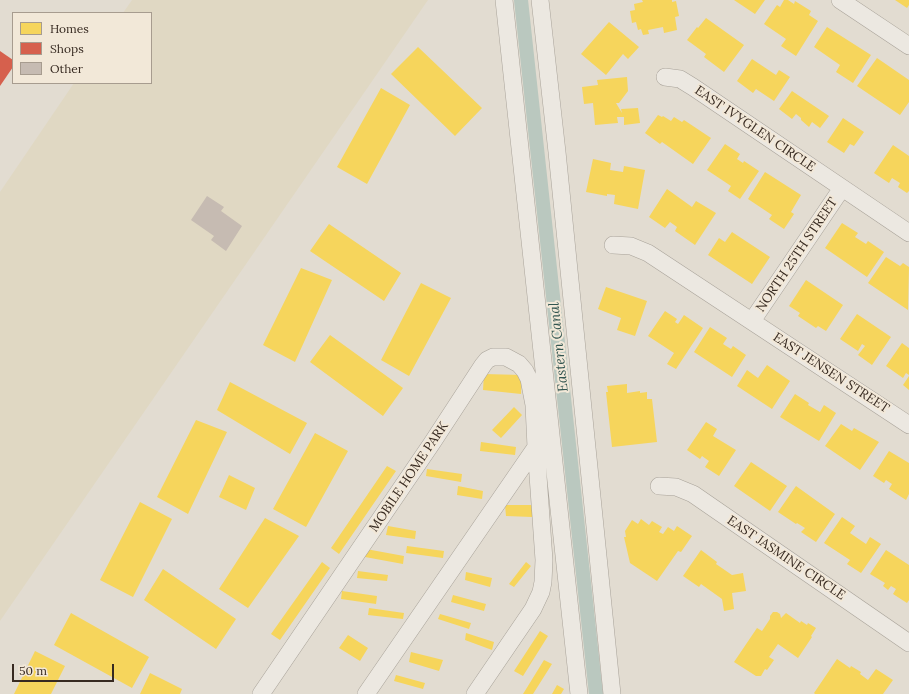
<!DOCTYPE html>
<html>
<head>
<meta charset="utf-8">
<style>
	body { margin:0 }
	#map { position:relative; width:909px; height:694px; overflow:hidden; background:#e2dcd1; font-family:Lora,serif }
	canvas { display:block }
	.legend { position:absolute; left:12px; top:12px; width:140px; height:72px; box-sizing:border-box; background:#f2e8d8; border:1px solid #a79c8f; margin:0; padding:5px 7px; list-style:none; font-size:12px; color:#372a21 }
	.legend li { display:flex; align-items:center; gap:8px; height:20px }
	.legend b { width:20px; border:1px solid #a79c8f }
	.scale { position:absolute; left:12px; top:664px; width:102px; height:18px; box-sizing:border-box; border:2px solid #372a21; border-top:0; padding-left:5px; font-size:12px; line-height:14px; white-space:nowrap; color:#372a21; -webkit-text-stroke:3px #f2e8d8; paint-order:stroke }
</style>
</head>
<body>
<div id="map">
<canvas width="909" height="694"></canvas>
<ul class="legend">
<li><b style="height:11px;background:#f6d55c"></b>Homes</li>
<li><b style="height:11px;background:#d6604d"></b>Shops</li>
<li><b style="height:11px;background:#c6bbb2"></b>Other</li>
</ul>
<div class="scale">50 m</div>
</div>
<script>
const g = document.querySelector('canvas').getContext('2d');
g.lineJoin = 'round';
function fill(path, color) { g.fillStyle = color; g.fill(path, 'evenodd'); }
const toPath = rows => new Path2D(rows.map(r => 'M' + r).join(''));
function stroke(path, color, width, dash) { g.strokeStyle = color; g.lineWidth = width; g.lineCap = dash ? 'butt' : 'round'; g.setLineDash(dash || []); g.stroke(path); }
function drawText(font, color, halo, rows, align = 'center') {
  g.font = font + ' Lora,serif'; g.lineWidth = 4; g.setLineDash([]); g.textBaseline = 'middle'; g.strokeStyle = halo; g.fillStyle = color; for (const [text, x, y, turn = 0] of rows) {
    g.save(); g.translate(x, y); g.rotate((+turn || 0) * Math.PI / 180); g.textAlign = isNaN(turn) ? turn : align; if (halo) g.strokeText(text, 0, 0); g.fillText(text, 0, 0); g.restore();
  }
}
fill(toPath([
	[132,0,428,0,0,621,0,192,74,83,151,83,151,13,123,13]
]), '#e0d8c3');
fill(toPath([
	[642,0,672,0,672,2,676,1,679,16,675,17,677,30,664,33,663,27,648,30,649,34,643,35,641,29,638,30,636,22,632,23,630,11,635,10,634,4,643,2],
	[734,0,765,0,755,14],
	[784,0,788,0,794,4,795,1,811,11,809,15,818,21,796,56,781,46,786,39,764,24,777,5,780,7],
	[895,0,909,0,909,5,907,8],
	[706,18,744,45,724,72,704,57,706,54,687,40,697,27,698,28],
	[609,22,639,47,628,59,623,54,606,75,581,54],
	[827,27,871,55,853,83,836,72,840,65,814,47],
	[418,47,482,108,455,136,391,74],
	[877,58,909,80,909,102,900,115,857,86],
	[752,59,776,75,779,70,790,77,774,101,756,89,753,93,737,81],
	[627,77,628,91,619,103,616,103,622,113,621,109,638,108,640,123,624,125,624,117,617,117,618,123,595,125,593,103,584,104,582,87,598,85,597,80],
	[381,88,410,105,367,184,337,167],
	[792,91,829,116,820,128,812,122,809,127,801,120,801,118,796,114,792,119,779,109],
	[658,115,662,117,663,116,671,121,674,117,682,122,684,120,711,138,693,164,662,142,660,144,645,133],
	[843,118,864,132,854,146,850,144,844,153,827,142],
	[725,144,740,154,737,159,743,163,744,161,759,171,740,199,728,191,731,186,707,170],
	[893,145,909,156,909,191,907,193,898,187,900,183,892,178,889,183,874,173],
	[593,159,611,163,610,170,623,172,624,166,645,170,638,209,614,204,615,195,607,194,607,196,586,192],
	[765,172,801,195,791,212,794,214,784,229,769,219,772,215,748,199],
	[667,189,692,207,696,201,716,213,695,245,675,231,677,227,670,222,665,228,649,217],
	[842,223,858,233,855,237,866,244,868,241,884,252,867,277,825,248],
	[329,224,401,273,384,301,310,251],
	[732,232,770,257,752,284,708,255,719,238,725,242],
	[886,257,900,266,903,263,909,267,908,310,868,283],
	[301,268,332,280,295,362,263,345],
	[806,280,843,305,826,331,818,326,816,328,798,316,800,313,789,306],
	[421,283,451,298,409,376,381,360],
	[606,287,647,301,635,336,617,330,621,318,598,309],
	[665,311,677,319,675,322,678,324,684,315,703,328,676,369,667,364,674,353,648,336],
	[857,314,891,337,872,365,858,355,865,346,862,344,858,351,840,339],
	[710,327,727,338,723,344,731,349,733,346,746,355,732,377,694,352],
	[330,335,403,388,383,416,310,362],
	[902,343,909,348,909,375,906,373,903,378,886,366],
	[767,365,790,381,772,409,737,386,747,370,758,378],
	[484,374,522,375,521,394,483,390],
	[909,376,909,390,903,385],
	[230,382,307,423,290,454,217,410],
	[627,384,627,393,640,391,640,393,647,392,647,399,652,399,657,442,612,447,606,392,608,392,607,386],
	[795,394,809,403,808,405,820,412,824,405,836,413,819,441,780,417],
	[514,407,522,415,501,438,492,430],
	[196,420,227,432,188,514,157,497],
	[706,422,717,429,713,436,736,450,719,476,705,467,709,461,702,456,700,459,687,450],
	[841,424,852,431,854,428,879,442,860,470,825,446],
	[315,433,348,451,306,527,273,509],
	[481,442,516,447,515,455,480,451],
	[889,451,909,463,909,494,906,500,889,489,892,484,886,480,884,483,873,476],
	[751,462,787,486,770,511,734,486],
	[387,466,396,471,339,554,331,548],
	[427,469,462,474,461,482,426,476],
	[229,475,255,488,246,510,219,497],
	[458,486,483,491,482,499,457,495],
	[796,486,835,514,816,542,801,532,805,528,797,523,796,524,778,512],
	[140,502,172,519,133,597,100,580],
	[505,505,532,505,532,517,506,516],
	[842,517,855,526,850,533,866,544,870,537,881,544,861,573,847,564,850,560,824,543],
	[265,518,299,536,248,608,219,589],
	[641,519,649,525,652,521,662,527,659,532,663,534,668,527,674,531,677,526,692,536,681,552,678,551,657,581,630,563,624,537,626,537,625,531,632,520,638,524],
	[388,526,416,531,415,539,386,535],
	[407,546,444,551,443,558,406,553],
	[366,549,404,556,403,564,365,557],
	[701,550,717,562,716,564,732,575,743,573,746,591,732,593,734,609,724,611,722,599,701,584,699,587,683,576],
	[886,550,909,565,909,600,907,603,893,594,896,589,891,586,888,590,883,586,885,583,870,574],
	[322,562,330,568,280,640,271,634],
	[526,562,531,566,514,587,509,584],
	[163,569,236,619,216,649,144,600],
	[358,571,388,575,387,581,357,578],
	[466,572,492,578,490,587,465,580],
	[342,591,377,596,376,604,341,599],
	[453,595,486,604,484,611,451,602],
	[369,608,404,613,403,619,368,615],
	[773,612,777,612,780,614,781,618,786,613,800,623,801,621,807,625,808,623,816,628,811,636,812,637,798,658,778,644,769,657,774,660,767,670,765,669,761,676,756,676,734,662,757,628,762,631,770,619,770,616],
	[71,613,149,657,132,688,54,645],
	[440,614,471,623,469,629,438,619],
	[540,631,548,636,523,676,514,671],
	[466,633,494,642,492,650,465,640],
	[348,635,368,648,360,661,339,648],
	[35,651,65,666,51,694,14,694],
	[411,652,443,660,439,671,409,662],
	[837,659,850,668,851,666,861,672,860,674,868,680,876,669,893,680,883,694,815,694,814,693],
	[544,660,552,664,533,694,523,694],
	[150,673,182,689,180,694,140,694],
	[396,675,425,683,423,689,394,681],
	[557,685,564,689,561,694,552,694]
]), '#f6d55c');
fill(toPath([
	[0,51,13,60,13,67,0,86]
]), '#d6604d');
stroke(toPath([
	[521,0,596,694]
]), '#bac8bf', 14);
fill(toPath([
	[207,196,224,207,221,211,242,226,226,251,211,240,214,236,191,220]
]), '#c6bbb2');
const minor = toPath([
	[504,0,579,694],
	[540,0,557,152,612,694],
	[840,0,909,46],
	[665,77,680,79,693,87,909,233],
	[613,245,631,246,648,253,909,425],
	[752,321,842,188],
	[659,486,676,487,693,494,909,643],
	[261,694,432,443,483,365,487,360,493,357,506,357,519,364,525,371,529,379,534,405,536,447,366,694],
	[475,694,533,609,541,592,543,582,544,560,536,447]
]);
stroke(minor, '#a8a299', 18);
stroke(minor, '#ece8e1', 17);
drawText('13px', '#372a21', '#f2e8d8', [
	["EAST IVYGLEN CIRCLE",755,129,34],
	["NORTH 25TH STREET",797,255,-56],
	["EAST JENSEN STREET",831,373,33],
	["MOBILE HOME PARK",409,477,-56],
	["EAST JASMINE CIRCLE",786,558,34]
]);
drawText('italic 14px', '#325550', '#f2e8d8', [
	["Eastern Canal",559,347,-96]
]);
</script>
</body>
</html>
